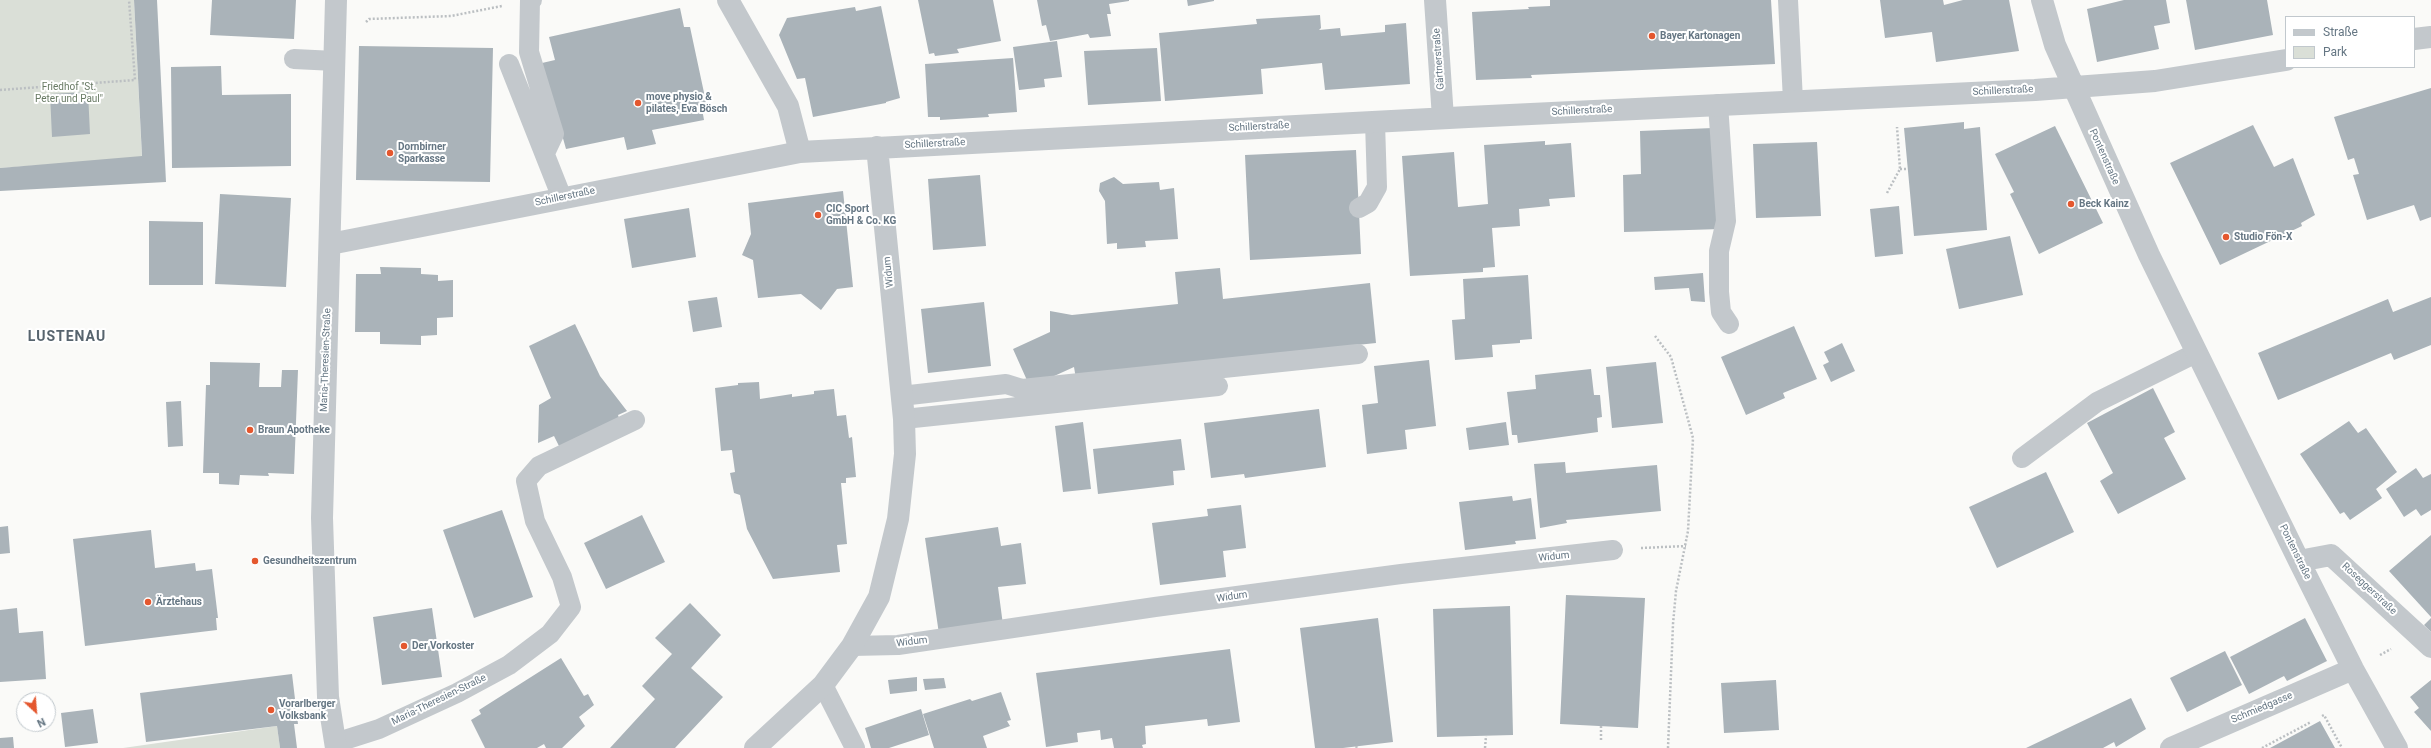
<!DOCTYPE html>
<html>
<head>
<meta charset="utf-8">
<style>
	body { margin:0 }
	#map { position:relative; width:2431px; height:748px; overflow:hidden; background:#fafaf8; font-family:Roboto,sans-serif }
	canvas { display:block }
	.legend { position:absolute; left:2285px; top:16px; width:130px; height:52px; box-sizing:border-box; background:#fff; border:1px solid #c1c8cd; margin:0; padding:5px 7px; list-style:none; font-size:12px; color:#657683 }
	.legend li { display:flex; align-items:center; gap:8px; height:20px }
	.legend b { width:20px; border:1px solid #c1c8cd }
	.north { position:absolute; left:16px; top:692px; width:40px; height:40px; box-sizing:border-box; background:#fff; border:1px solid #c1c8cd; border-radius:50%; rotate:154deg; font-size:11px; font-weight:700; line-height:16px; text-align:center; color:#657683 }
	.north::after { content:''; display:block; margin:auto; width:14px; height:18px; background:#e4572e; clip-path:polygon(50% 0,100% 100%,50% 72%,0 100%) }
</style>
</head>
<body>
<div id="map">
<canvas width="2431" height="748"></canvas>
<ul class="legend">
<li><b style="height:5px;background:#c3c8cc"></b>Straße</li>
<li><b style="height:11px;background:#dadfd7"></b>Park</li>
</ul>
<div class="north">N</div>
</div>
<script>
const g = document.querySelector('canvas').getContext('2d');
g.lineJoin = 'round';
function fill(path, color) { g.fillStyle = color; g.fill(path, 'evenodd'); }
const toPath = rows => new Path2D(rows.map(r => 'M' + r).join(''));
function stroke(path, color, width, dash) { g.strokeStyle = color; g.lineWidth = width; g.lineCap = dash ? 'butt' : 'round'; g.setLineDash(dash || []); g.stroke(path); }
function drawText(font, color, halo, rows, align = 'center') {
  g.font = font + ' Roboto,sans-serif'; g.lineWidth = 4; g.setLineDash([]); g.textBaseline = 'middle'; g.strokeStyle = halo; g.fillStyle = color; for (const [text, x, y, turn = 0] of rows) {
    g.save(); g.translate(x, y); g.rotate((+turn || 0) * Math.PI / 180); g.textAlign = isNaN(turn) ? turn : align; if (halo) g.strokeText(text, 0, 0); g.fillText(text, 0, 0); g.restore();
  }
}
fill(toPath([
	[0,0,134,0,142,158,0,168],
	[277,726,280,748,123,748]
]), '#dadfd7');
fill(toPath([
	[134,0,157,0,166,182,0,191,0,168,142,156],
	[212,0,296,0,294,39,210,35],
	[918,0,993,0,1001,41,957,49,959,53,935,56,934,53,929,54],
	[1037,0,1129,0,1129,1,1109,4,1111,14,1107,14,1111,36,1090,38,1088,34,1050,41,1046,25,1042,26],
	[1187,0,1214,0,1214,1,1188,6],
	[1550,0,1771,0,1775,64,1531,75,1532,78,1476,80,1472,12,1529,9,1528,7,1550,6],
	[1880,0,1943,0,1944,5,1963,0,2009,0,2019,51,1936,62,1932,32,1885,38],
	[2124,0,2166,0,2170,23,2154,26,2159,49,2097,62,2087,9],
	[2186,0,2267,0,2273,35,2195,50],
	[881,6,900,98,886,102,886,103,813,117,805,78,797,79,779,35,787,18,855,7,856,11],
	[680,8,684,27,690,27,706,102,701,103,704,120,652,130,656,144,627,150,624,137,566,149,542,63,555,60,549,37],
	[1320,15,1321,28,1319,30,1340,28,1341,36,1385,32,1385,25,1406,23,1410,84,1325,90,1322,63,1261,69,1263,94,1165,101,1159,33,1257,24,1256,19],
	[1057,41,1062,77,1044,79,1045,87,1019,90,1013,47],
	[359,46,493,48,490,182,356,180],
	[1157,48,1161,101,1088,105,1084,51],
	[1013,58,1017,112,988,114,989,117,940,120,940,117,928,117,925,64],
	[221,66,222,95,291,94,291,166,172,168,171,67],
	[2431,88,2431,217,2420,221,2414,205,2367,220,2353,175,2359,174,2354,158,2348,160,2334,117],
	[88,92,90,134,52,137,50,94],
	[1964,122,1964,129,1980,127,1987,230,1914,236,1904,128],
	[2253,125,2274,167,2293,158,2315,215,2301,223,2302,226,2220,265,2170,163],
	[2055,126,2103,223,2039,254,2010,194,2014,192,1995,154],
	[1713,128,1721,229,1624,232,1623,175,1641,174,1640,131],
	[1545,141,1545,145,1571,143,1575,197,1549,199,1550,206,1519,209,1520,226,1492,228,1495,267,1483,268,1483,272,1410,276,1402,156,1454,152,1458,207,1488,204,1484,145],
	[1817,142,1821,216,1756,218,1753,144],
	[1356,150,1361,254,1250,260,1245,155],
	[980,175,986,246,933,250,928,179],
	[1114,177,1123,184,1159,182,1160,190,1174,188,1178,239,1145,241,1146,247,1117,249,1117,243,1107,244,1105,201,1099,191,1100,183],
	[843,191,853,287,837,289,821,310,801,294,758,298,753,260,742,255,751,234,748,203],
	[220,194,291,198,286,287,215,284],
	[1899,206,1903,254,1875,257,1870,209],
	[689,208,696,257,632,268,624,219],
	[149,221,203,222,203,285,149,285],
	[2010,236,2023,295,1959,309,1946,249],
	[380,267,421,268,421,274,438,275,438,281,453,280,453,317,437,318,437,335,421,336,421,345,380,344,380,332,355,332,356,274,381,274],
	[1220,268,1223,299,1370,283,1376,343,1148,367,1076,379,1074,367,1030,387,1013,349,1050,332,1050,311,1072,315,1178,304,1175,272],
	[1703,273,1705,302,1691,301,1689,288,1655,290,1654,277],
	[1528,275,1532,339,1520,340,1520,343,1492,345,1493,357,1455,360,1452,320,1465,319,1463,279],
	[717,297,722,327,693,332,688,301],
	[2431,297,2431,345,2394,360,2391,353,2278,400,2258,353,2388,299,2393,312],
	[984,302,991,366,928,373,921,309],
	[575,324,600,376,627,411,618,415,619,418,560,448,554,436,538,443,539,405,551,398,529,346],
	[1794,326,1817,379,1783,393,1785,398,1746,415,1721,357],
	[1842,343,1855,371,1831,382,1823,365,1829,362,1824,352],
	[1429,360,1436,426,1405,430,1407,449,1367,454,1362,405,1378,403,1374,366],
	[210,362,260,363,259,387,281,387,282,370,298,370,294,474,268,473,269,476,240,475,239,485,219,484,219,473,203,473,206,385,210,385],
	[1656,362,1663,423,1612,428,1606,367],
	[1591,369,1594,395,1600,395,1602,417,1597,418,1598,432,1518,443,1517,435,1512,435,1507,392,1536,389,1535,375],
	[759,382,760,399,792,394,792,397,814,394,814,391,834,389,837,416,846,415,849,438,852,437,856,477,846,478,846,483,841,483,847,544,837,545,840,572,773,579,747,529,740,495,734,493,730,473,735,472,732,450,721,451,715,388,738,385,738,383],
	[2153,388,2175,432,2164,438,2186,479,2118,514,2100,481,2113,473,2087,423],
	[181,401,183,446,168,447,166,402],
	[1319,409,1326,467,1245,478,1244,474,1211,478,1204,423],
	[2349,421,2358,433,2366,428,2397,472,2376,489,2382,498,2350,520,2344,512,2340,514,2300,454],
	[1083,422,1091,489,1063,492,1055,426],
	[1506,422,1509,445,1469,450,1466,428],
	[1181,439,1185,470,1173,471,1174,485,1098,494,1093,449],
	[1565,462,1566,473,1657,465,1661,511,1566,520,1567,523,1540,528,1534,464],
	[2416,468,2423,478,2431,474,2431,510,2421,516,2416,509,2404,517,2386,489],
	[2046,472,2074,532,1997,568,1969,507],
	[1512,496,1513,501,1531,498,1536,539,1515,541,1516,544,1465,550,1459,502],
	[1241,505,1246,548,1223,551,1226,577,1160,585,1152,523,1208,516,1207,509],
	[502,510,533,597,474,618,443,530],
	[642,515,665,562,606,589,584,543],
	[8,526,10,553,0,554,0,527],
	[998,527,1001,546,1021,543,1026,584,998,587,1003,625,939,634,925,538],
	[151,530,155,568,195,563,196,571,212,569,218,618,216,618,217,630,85,646,73,539],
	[2431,535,2431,617,2389,571],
	[1566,595,1645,598,1638,728,1560,724],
	[690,603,721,635,691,668,723,697,675,748,610,748,655,699,642,686,672,654,655,638],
	[1510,606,1513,735,1437,737,1433,609],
	[17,608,19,633,43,631,46,679,0,682,0,610],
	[432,608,442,677,382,685,373,617],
	[1378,618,1393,742,1343,748,1315,748,1300,628],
	[2305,618,2327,661,2287,681,2284,676,2249,694,2230,657],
	[2431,618,2431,632,2424,625],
	[1230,649,1240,722,1208,726,1207,719,1145,726,1146,744,1142,745,1143,748,1114,748,1112,738,1101,740,1100,730,1077,733,1078,742,1046,747,1036,673],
	[2225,651,2242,685,2187,712,2170,678],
	[561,658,584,696,588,694,594,705,579,717,585,726,562,748,546,748,544,744,537,748,485,748,471,720,481,714,479,710],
	[292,674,298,724,294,724,297,748,280,748,277,726,146,742,140,693],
	[917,677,917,691,890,694,888,680],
	[944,678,946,688,925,690,923,679],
	[1776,680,1779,730,1724,733,1721,683],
	[2431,680,2431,731,2414,712,2419,708,2410,697],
	[1001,692,1011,720,1007,721,1010,726,983,736,987,748,934,748,923,714,970,699,972,701],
	[2131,698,2146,729,2116,747,2114,742,2103,748,2026,748],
	[93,709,98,743,65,747,61,713],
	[921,709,929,735,889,748,871,748,865,728],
	[2320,721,2335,748,2270,748],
	[13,737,14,748,0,748,0,738]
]), '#aab3b9');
stroke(toPath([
	[366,22,369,19,451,16,502,6],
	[0,90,135,80,129,0],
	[1900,169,1908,169],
	[1887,193,1900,169,1897,127],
	[1655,336,1671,357,1693,438,1688,531,1676,591,1673,624,1668,748],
	[1641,548,1686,546],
	[2380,655,2391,649],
	[2322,716,2324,715,2342,748],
	[1601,726,1601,740],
	[1356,746,1357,748],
	[1485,748,1486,736],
	[2262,748,2311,722]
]), '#bbbfc2', 2.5, [2, 2]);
stroke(toPath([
	[532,0,530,0,529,52,554,134,545,153],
	[1788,0,1793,101],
	[294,59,335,61],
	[509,64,562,198],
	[1718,104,1726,221,1719,251,1719,292,1721,312,1729,324],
	[1359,208,1368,203,1377,187,1375,122],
	[901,396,1006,384,1022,389,1358,354],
	[904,419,1218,386],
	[2022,458,2097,402,2196,353],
	[852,646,898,645,1155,607,1401,574,1613,550],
	[823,685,855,748],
	[335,743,379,729,457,693,509,665,550,634,571,607,562,577,535,521,526,481,539,466,635,420]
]), '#c3c8cc', 20);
stroke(toPath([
	[728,0,788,106,800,152],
	[1435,0,1443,118],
	[2042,0,2055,45,2149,255,2299,561,2353,669,2397,748],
	[2414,39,2431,37],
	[330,244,800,152,1468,117,2035,90,2155,81,2286,60],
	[2299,561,2331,555,2431,647],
	[336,748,328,697,322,518,336,0],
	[755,748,823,685,852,646,879,597,898,519,905,454,904,419,877,147],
	[2171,748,2353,669]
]), '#c3c8cc', 22);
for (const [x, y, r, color] of [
	[1652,36,4,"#e4572e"],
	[638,103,4,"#e4572e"],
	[390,153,4,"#e4572e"],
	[2071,204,4,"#e4572e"],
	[818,215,4,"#e4572e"],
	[2226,237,4,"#e4572e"],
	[250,430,4,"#e4572e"],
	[255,561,4,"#e4572e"],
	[148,602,4,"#e4572e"],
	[404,646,4,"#e4572e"],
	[271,710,4,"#e4572e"]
]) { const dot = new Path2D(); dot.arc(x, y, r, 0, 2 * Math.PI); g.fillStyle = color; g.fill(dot); stroke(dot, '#fff', 1.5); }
drawText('bold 10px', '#657683', '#fff', [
	["Bayer Kartonagen",1660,36],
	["move physio &",646,97],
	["pilates, Eva Bösch",646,109],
	["Dornbirner",398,147],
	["Sparkasse",398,159],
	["Beck Kainz",2079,204],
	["CIC Sport",826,209],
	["GmbH & Co. KG",826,221],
	["Studio Fön-X",2234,237],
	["Braun Apotheke",258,430],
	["Gesundheitszentrum",263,561],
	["Ärztehaus",156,602],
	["Der Vorkoster",412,646],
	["Vorarlberger",279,704],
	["Volksbank",279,716]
], 'left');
drawText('10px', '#657683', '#fff', [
	["Gärtnerstraße",1439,59,-94],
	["Schillerstraße",2003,91,-3],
	["Schillerstraße",1582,111,-3],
	["Schillerstraße",1259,127,-3],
	["Schillerstraße",935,144,-3],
	["Pontenstraße",2104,157,66],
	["Schillerstraße",565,197,-12],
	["Widum",889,272,-96],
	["Maria-Theresien-Straße",326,360,-88],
	["Pontenstraße",2295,552,64],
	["Widum",1554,557,-6],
	["Roseggerstraße",2369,589,43],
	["Widum",1232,597,-8],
	["Widum",912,642,-7],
	["Maria-Theresien-Straße",439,700,-26],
	["Schmiedgasse",2262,708,-23]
]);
drawText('10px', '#687a64', '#fff', [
	["Friedhof \"St.",69,87],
	["Peter und Paul\"",69,99]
]);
g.letterSpacing = '1px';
drawText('bold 14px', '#57646e', '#fff', [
	["LUSTENAU",67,337]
]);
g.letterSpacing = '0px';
</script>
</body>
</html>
